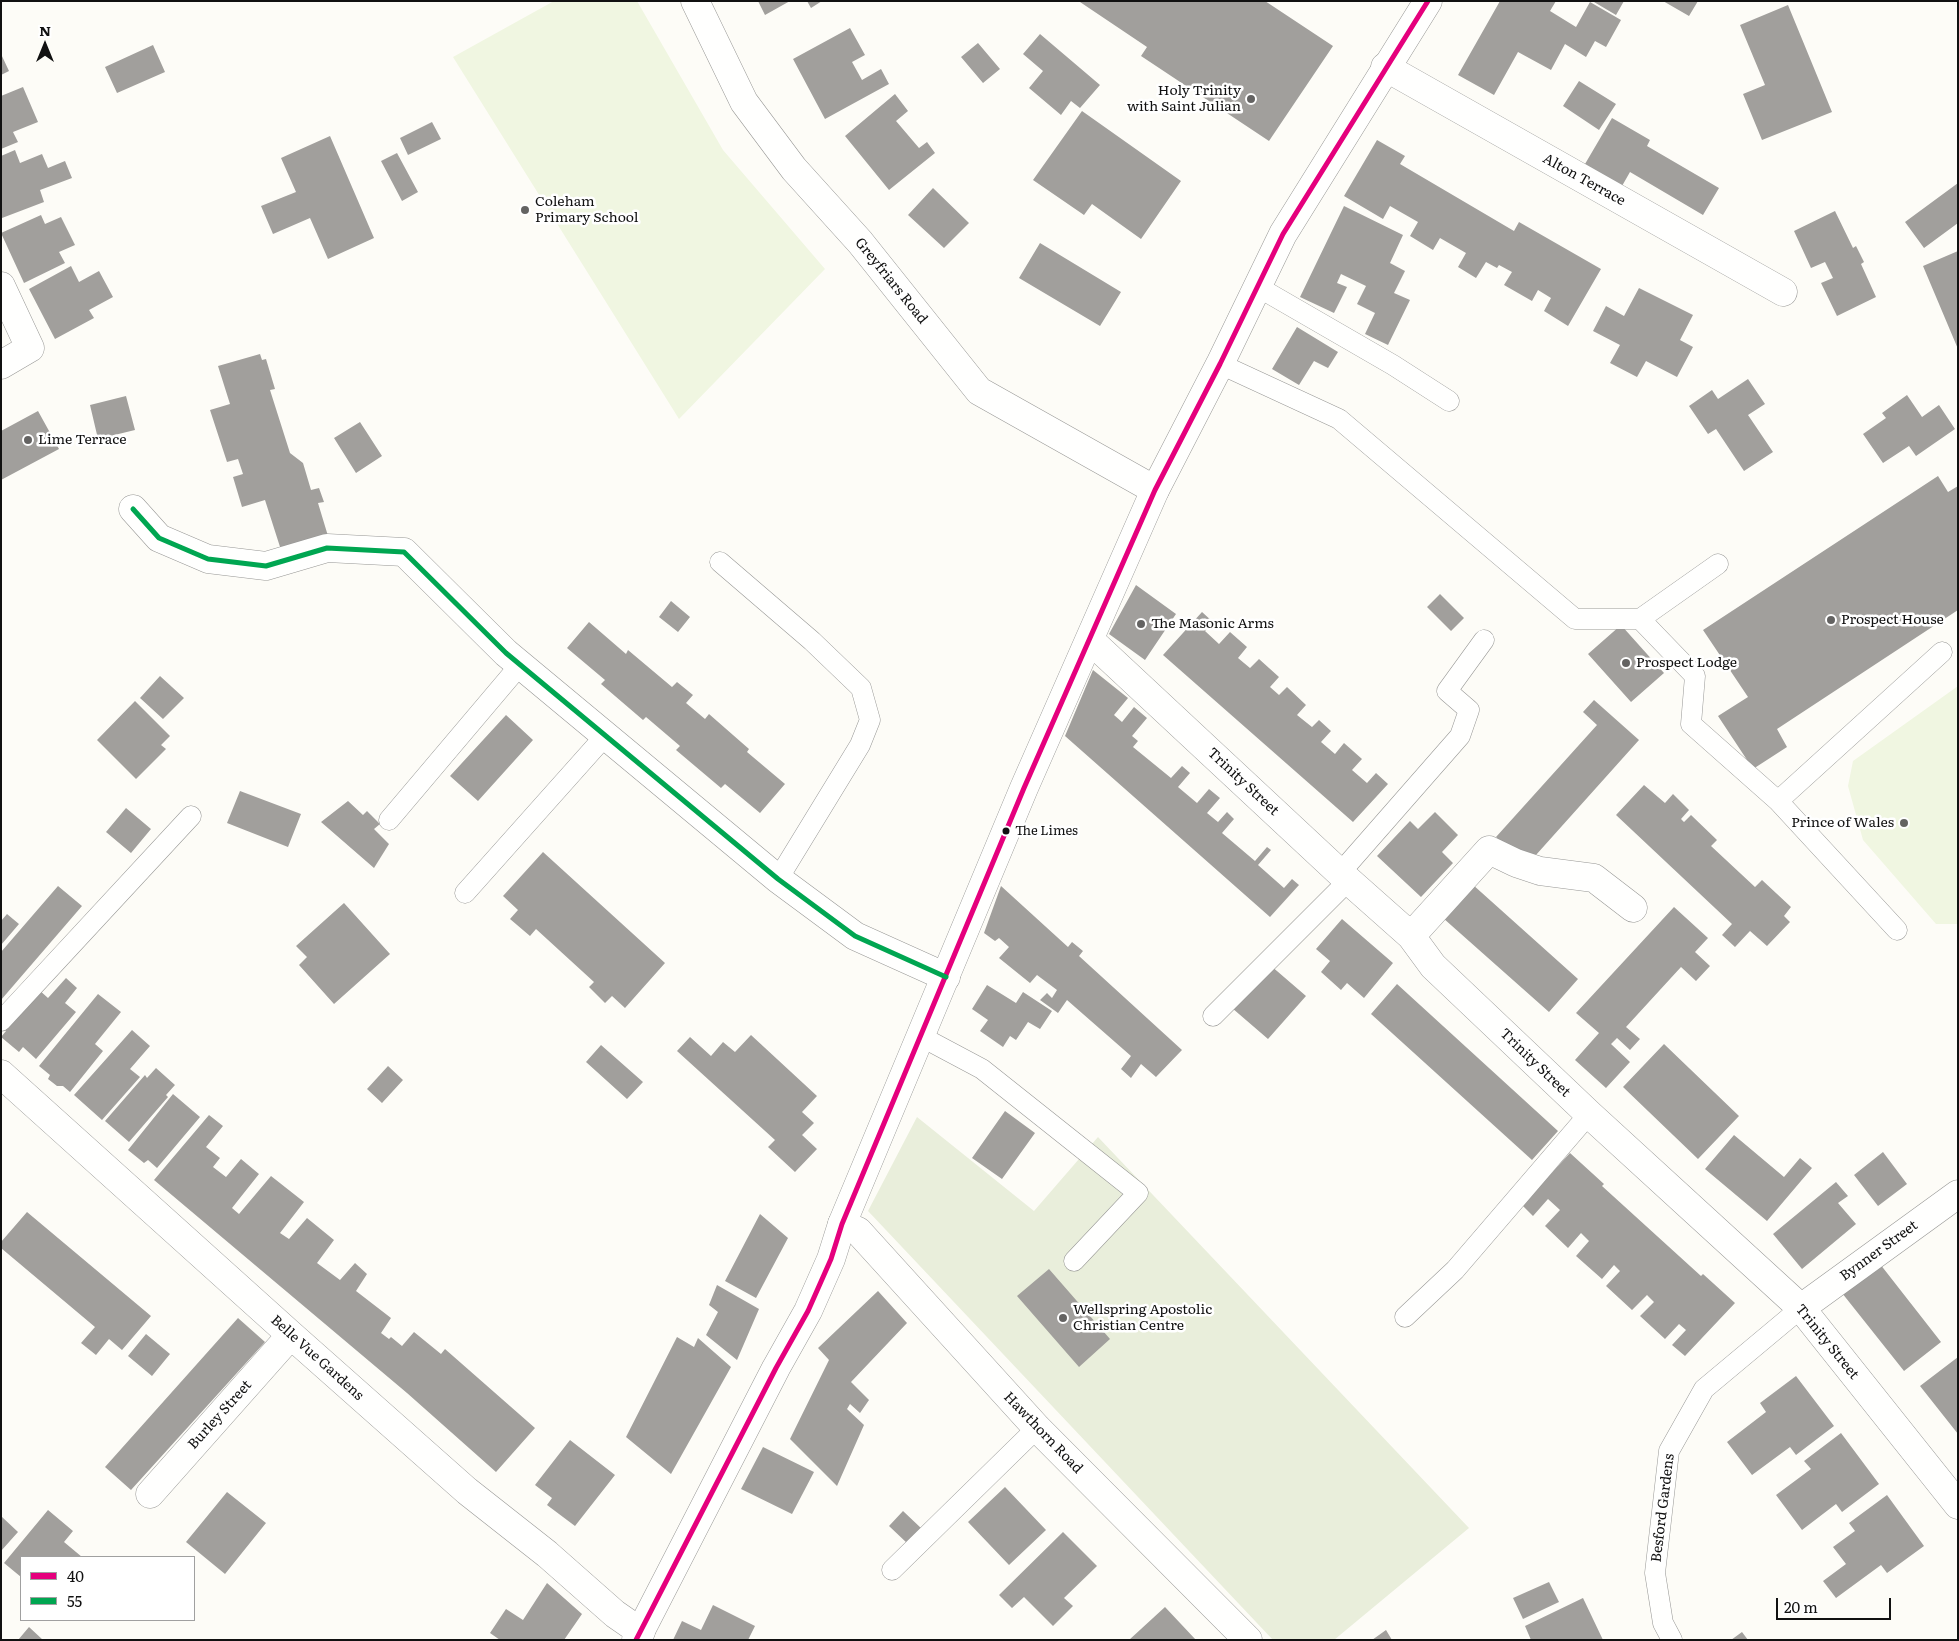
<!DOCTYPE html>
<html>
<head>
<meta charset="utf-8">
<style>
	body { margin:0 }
	#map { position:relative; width:1959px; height:1641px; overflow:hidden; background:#fdfcf7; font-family:Literata,serif }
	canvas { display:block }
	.frame { position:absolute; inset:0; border:2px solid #111; pointer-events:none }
	.legend { position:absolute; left:20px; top:1556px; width:175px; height:65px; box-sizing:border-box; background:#fff; border:1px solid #a0a0a0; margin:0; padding:6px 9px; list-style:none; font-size:15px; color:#111 }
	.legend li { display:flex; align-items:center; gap:10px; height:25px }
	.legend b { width:25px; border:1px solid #a0a0a0 }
	.north { position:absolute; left:20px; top:20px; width:50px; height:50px; -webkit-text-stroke:4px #fff; paint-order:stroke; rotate:0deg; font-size:14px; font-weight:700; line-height:20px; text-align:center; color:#111 }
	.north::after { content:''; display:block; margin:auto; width:18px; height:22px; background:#111; clip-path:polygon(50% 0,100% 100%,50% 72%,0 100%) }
	.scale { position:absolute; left:1776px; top:1598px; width:115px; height:22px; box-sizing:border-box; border:2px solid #111; border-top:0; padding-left:6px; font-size:15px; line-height:18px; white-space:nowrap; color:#111; -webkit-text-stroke:4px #fff; paint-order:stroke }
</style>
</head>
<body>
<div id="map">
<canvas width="1959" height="1641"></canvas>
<div class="frame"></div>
<ul class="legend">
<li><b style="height:6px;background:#e5007d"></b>40</li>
<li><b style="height:6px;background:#00a651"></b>55</li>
</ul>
<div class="north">N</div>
<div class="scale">20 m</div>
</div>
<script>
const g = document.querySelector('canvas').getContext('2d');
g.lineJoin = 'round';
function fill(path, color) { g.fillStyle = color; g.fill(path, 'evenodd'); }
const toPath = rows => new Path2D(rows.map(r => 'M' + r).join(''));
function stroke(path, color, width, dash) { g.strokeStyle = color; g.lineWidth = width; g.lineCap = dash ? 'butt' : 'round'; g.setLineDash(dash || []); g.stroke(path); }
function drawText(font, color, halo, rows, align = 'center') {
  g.font = font + ' Literata,serif'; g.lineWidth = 5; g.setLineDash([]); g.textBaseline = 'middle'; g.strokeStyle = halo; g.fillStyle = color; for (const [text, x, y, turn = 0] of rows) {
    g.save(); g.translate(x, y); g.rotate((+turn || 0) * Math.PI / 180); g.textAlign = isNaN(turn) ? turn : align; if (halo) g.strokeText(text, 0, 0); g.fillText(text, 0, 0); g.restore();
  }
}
fill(toPath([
	[917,1117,1034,1211,1098,1137,1469,1528,1334,1640,1273,1640,868,1211]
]), '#e9eedb');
fill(toPath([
	[554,1,637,1,723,150,825,269,679,419,453,57],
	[1958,686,1958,924,1936,924,1863,840,1848,786,1853,761]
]), '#f0f6e1');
fill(toPath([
	[758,1,790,1,765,15],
	[807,1,822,1,811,8],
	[1080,1,1265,1,1333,46,1269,141,1141,56,1147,47,1080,2],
	[1500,1,1556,1,1550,11,1576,27,1590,2,1621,20,1606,47,1595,41,1586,57,1565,44,1551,70,1518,52,1494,95,1458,75],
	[1595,1,1624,1,1616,15,1594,2],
	[1663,1,1698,1,1689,16],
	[1788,5,1832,112,1762,140,1743,94,1765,85,1740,25],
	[850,28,865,55,852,62,862,80,881,69,889,84,825,119,793,59],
	[1040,34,1100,85,1080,108,1071,101,1061,115,1029,88,1043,71,1023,54],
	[978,43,1000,69,983,83,961,57],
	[153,45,165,72,117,93,105,67],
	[1,54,9,71,1,75],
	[1579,81,1616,104,1599,130,1563,106],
	[23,87,38,122,13,132,18,142,1,149,1,96],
	[895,94,908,111,896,121,919,148,927,142,935,153,889,190,845,136],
	[1082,111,1181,181,1141,239,1092,204,1084,215,1033,180],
	[1612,118,1650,140,1647,146,1719,188,1703,215,1630,172,1622,186,1585,164],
	[432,122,441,139,408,155,400,138],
	[330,136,374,238,328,259,310,218,273,234,261,206,296,192,281,158],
	[1377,140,1405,156,1400,164,1514,231,1519,222,1601,269,1568,326,1544,311,1551,298,1538,290,1532,301,1504,285,1512,272,1499,265,1497,268,1486,262,1476,278,1458,267,1466,253,1440,238,1433,250,1410,236,1418,222,1390,206,1383,219,1344,196],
	[15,150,20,163,42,154,48,168,65,161,72,178,40,190,44,202,2,218,1,156],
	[397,153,418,192,402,201,381,161],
	[1958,183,1958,223,1924,248,1905,222],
	[933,188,969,223,944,248,908,215],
	[1344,206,1403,235,1390,263,1405,271,1394,293,1410,300,1388,345,1365,334,1375,313,1357,304,1366,286,1341,274,1337,283,1347,287,1334,313,1300,297],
	[1835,211,1853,248,1856,246,1864,262,1861,264,1876,297,1837,316,1821,283,1833,278,1825,262,1811,268,1794,231],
	[41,215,45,224,61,217,75,245,59,252,65,263,24,283,1,233],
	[1040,243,1121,292,1100,326,1019,278],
	[1958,251,1958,349,1923,266],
	[71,266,79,282,99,271,113,297,89,310,94,318,55,339,29,289],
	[1639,288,1693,315,1680,340,1693,347,1677,377,1646,361,1637,377,1610,363,1620,345,1593,331,1606,306,1624,316],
	[1297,327,1338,352,1328,368,1314,361,1299,385,1272,369],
	[260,354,262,360,266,359,275,389,270,390,290,453,303,463,311,490,319,488,324,502,318,503,328,536,281,550,265,500,242,507,233,477,243,474,238,459,227,462,210,410,230,404,218,366],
	[1748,379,1765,404,1748,415,1773,452,1744,471,1716,429,1708,434,1689,406,1712,390,1718,399],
	[1907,395,1922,417,1939,405,1955,429,1916,456,1909,446,1883,463,1863,434,1886,418,1882,413],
	[126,396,135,430,98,439,90,405],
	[38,411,59,449,1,480,1,431],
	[360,422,382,456,356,473,334,438],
	[1938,476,1948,492,1958,486,1958,610,1777,729,1787,747,1753,769,1718,716,1748,697,1703,630],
	[1136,585,1176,614,1145,660,1109,634],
	[1440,594,1464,618,1451,631,1427,607],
	[671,601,690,617,678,632,659,617],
	[1202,612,1213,622,1205,631,1219,644,1230,632,1247,647,1238,658,1250,668,1259,659,1279,677,1270,687,1279,695,1287,687,1306,705,1297,715,1312,727,1319,720,1331,731,1321,742,1335,754,1344,743,1362,759,1352,770,1367,783,1376,773,1388,784,1353,822,1163,655],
	[589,622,626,654,628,650,672,687,677,682,693,695,686,703,705,719,709,714,749,749,747,752,785,784,760,813,725,784,721,788,676,750,680,746,646,717,643,720,601,684,605,680,567,648],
	[1621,625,1664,673,1631,702,1588,654],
	[1093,670,1128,698,1114,715,1122,722,1134,707,1147,718,1132,736,1138,741,1133,747,1171,778,1182,766,1190,773,1178,787,1197,803,1209,789,1220,798,1207,813,1218,822,1227,812,1234,819,1222,833,1255,861,1267,847,1271,850,1258,865,1284,888,1292,879,1299,885,1270,917,1065,736],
	[160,676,184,698,163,719,140,698],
	[1594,700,1639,740,1527,865,1496,837,1597,725,1583,712],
	[135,701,170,736,161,745,166,749,136,779,97,740],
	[506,715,533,740,478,801,450,776],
	[1644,785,1665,803,1673,794,1689,810,1681,819,1684,822,1691,815,1717,840,1711,846,1755,887,1762,880,1791,907,1784,916,1790,922,1767,946,1750,931,1735,947,1722,935,1732,924,1616,815],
	[240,791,301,814,288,847,227,823],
	[348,801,363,815,367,811,380,824,374,829,389,844,374,868,321,822],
	[126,808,151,829,131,853,106,832],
	[1435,812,1458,835,1442,852,1453,863,1421,897,1377,856,1410,821,1418,829],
	[543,852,665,963,625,1008,612,996,605,1003,589,987,594,982,536,929,530,936,510,919,518,910,503,896],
	[1472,884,1578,979,1549,1012,1443,918],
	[58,886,82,906,1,1000,1,952],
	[1001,886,1068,947,1072,942,1083,951,1079,956,1182,1050,1156,1077,1141,1064,1131,1078,1121,1069,1131,1056,1067,1000,1058,1013,1040,1000,1047,993,1052,998,1057,990,1037,975,1030,983,999,958,1009,947,999,938,995,941,984,933],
	[344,903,390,954,334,1004,299,965,307,957,296,946],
	[1674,907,1708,938,1695,952,1710,966,1696,981,1681,967,1626,1027,1640,1039,1630,1050,1617,1038,1611,1044,1630,1062,1606,1088,1575,1060,1599,1033,1576,1013],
	[7,914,19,924,1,945,1,921],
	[1342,919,1393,963,1364,998,1347,983,1341,990,1321,972,1330,961,1316,949],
	[1270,965,1306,996,1268,1039,1232,1008],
	[66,978,77,988,65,1003,76,1012,36,1059,23,1047,19,1052,1,1037,6,1031,4,1029,38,989,48,998],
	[1397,984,1558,1131,1532,1160,1371,1014],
	[987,985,1016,1003,1023,992,1052,1011,1040,1029,1028,1022,1016,1040,1010,1036,1003,1047,980,1031,988,1020,972,1009],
	[98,994,121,1012,95,1044,103,1051,70,1092,63,1086,57,1086,48,1079,50,1075,39,1066],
	[132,1030,150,1046,130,1069,140,1077,102,1120,74,1095],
	[751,1035,817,1096,802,1112,814,1123,802,1135,817,1149,795,1172,768,1147,775,1140,677,1051,690,1037,711,1056,723,1042,735,1052],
	[1664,1044,1739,1116,1698,1159,1623,1087],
	[601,1045,643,1082,627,1099,586,1062],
	[388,1066,403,1080,382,1103,367,1089],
	[156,1068,175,1085,166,1095,168,1097,129,1142,105,1121,145,1075,147,1078],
	[173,1094,200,1117,157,1168,148,1160,144,1163,128,1150],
	[1005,1111,1035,1133,1002,1179,972,1158],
	[209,1115,223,1126,206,1147,220,1158,213,1167,226,1177,241,1159,259,1174,232,1208,239,1214,271,1176,304,1202,280,1233,289,1239,307,1218,334,1240,317,1263,340,1280,355,1263,367,1274,356,1291,391,1318,381,1333,389,1339,391,1337,402,1346,414,1332,441,1354,445,1349,535,1428,496,1472,407,1393,154,1180],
	[1734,1135,1784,1177,1800,1158,1812,1168,1767,1221,1705,1169],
	[1883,1152,1907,1184,1878,1206,1854,1175],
	[1570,1153,1604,1184,1602,1186,1701,1276,1703,1274,1735,1303,1685,1356,1672,1345,1686,1330,1679,1324,1665,1339,1640,1316,1654,1302,1647,1295,1632,1310,1606,1286,1620,1271,1614,1265,1602,1279,1576,1256,1589,1241,1581,1233,1568,1248,1545,1226,1560,1210,1548,1199,1533,1216,1522,1205],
	[1836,1182,1848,1196,1838,1203,1856,1224,1802,1269,1773,1234],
	[27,1212,151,1316,122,1350,109,1339,96,1355,81,1343,95,1327,1,1248,1,1242],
	[760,1214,788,1238,756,1298,725,1281],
	[1880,1264,1941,1342,1904,1371,1842,1293],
	[1049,1269,1110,1339,1079,1367,1017,1296],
	[717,1285,759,1309,737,1360,706,1335,718,1312,709,1305],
	[878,1291,907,1323,851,1382,869,1400,860,1413,850,1404,847,1409,864,1425,837,1486,790,1439,829,1360,818,1348],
	[238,1318,265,1342,131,1490,105,1467],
	[146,1334,170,1354,152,1376,128,1356],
	[677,1337,694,1347,698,1338,731,1367,671,1474,626,1437],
	[1958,1357,1958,1434,1920,1386],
	[1796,1376,1834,1426,1796,1455,1790,1447,1752,1475,1727,1442,1766,1412,1760,1403],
	[1841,1433,1879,1484,1842,1512,1836,1504,1802,1530,1776,1495,1811,1469,1804,1461],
	[570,1440,615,1475,575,1526,547,1505,552,1498,535,1485],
	[763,1447,814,1472,792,1514,741,1489],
	[1005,1487,1046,1530,1009,1565,968,1522],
	[227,1492,266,1523,225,1574,186,1542],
	[1887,1495,1924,1546,1887,1573,1881,1565,1836,1598,1823,1581,1846,1564,1833,1547,1855,1531,1849,1523],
	[48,1510,73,1531,64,1542,82,1557,21,1557,21,1577,4,1563],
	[903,1511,922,1529,908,1544,889,1526],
	[1,1516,18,1532,1,1551],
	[1063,1532,1097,1566,1064,1598,1073,1606,1053,1626,1024,1597,1012,1608,999,1595],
	[1549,1582,1559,1602,1523,1619,1513,1598],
	[547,1583,582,1614,564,1640,500,1640,490,1633,506,1609,523,1620],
	[1583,1598,1603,1640,1531,1640,1525,1626],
	[713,1605,755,1626,748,1640,673,1640,682,1621,701,1630],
	[1165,1607,1196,1640,1129,1640],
	[29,1627,43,1640,18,1640],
	[1386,1630,1392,1640,1372,1640],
	[1742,1632,1748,1640,1731,1640]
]), '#a19f9c');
const service = toPath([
	[1258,287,1393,365,1449,401],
	[1220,364,1339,419,1575,619,1640,619,1695,676,1691,724,1778,801,1897,930],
	[720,562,812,641,861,688,870,720,860,745,778,879],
	[1640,619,1718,564],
	[1778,801,1942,652],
	[389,820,520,665],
	[1340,873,1460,736,1469,710,1447,691,1484,640],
	[465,893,605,736],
	[1213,1016,1349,880],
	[1,1021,191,816],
	[920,1036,982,1069,1138,1193,1074,1261],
	[1405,1317,1455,1270,1589,1114],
	[892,1570,1037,1428],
	[1672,1640,1663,1623,1655,1573,1669,1451,1704,1389,1801,1308]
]);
const minor = toPath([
	[695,1,744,102,794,169,860,242,979,391,1155,490],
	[1385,67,1783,292],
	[1,286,30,348,1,365],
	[133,509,159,538,208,559,266,566,327,548,404,552,506,653,778,879,855,936,946,977],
	[1090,640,1340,873,1411,936,1433,966,1589,1114,1801,1308,1958,1505],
	[1411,936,1489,850,1516,863,1540,871,1594,878,1633,908],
	[1,1074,291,1335,467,1491,547,1554,615,1614,641,1632],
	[842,1224,858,1231,1037,1428,1248,1640],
	[1801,1308,1958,1194],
	[150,1494,291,1335]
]);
const tertiary = toPath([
	[636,1640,776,1368,808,1311,831,1259,842,1224,1024,788,1155,490,1220,364,1283,234,1428,1]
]);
stroke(service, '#979795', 21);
stroke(minor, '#979795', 29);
stroke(tertiary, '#979795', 29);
stroke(service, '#fffffe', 20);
stroke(minor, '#fffffe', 28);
stroke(tertiary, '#fffffe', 28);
stroke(toPath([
	[636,1640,776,1368,808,1311,831,1259,842,1224,1024,788,1155,490,1220,364,1283,234,1428,1]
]), '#e5007d', 5);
stroke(toPath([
	[133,509,159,538,208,559,266,566,327,548,404,552,506,653,778,879,855,936,946,977]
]), '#00a651', 5);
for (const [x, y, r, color] of [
	[1251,99,5,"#646362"],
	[525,210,5,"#646362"],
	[28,440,5,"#646362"],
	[1831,620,5,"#646362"],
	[1141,624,5,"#646362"],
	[1626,663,5,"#646362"],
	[1904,823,5,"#646362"],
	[1006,831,4.5,"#111"],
	[1063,1318,5,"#646362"]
]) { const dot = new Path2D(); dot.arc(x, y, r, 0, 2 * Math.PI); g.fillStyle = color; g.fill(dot); stroke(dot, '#fff', 2); }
drawText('13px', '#111', '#fff', [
	["The Limes",1015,831]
], 'left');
drawText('14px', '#111', '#fff', [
	["Holy Trinity",1241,91,"right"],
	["with Saint Julian",1241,107,"right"],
	["Coleham",535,202],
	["Primary School",535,218],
	["Lime Terrace",38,440],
	["Prospect House",1841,620],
	["The Masonic Arms",1151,624],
	["Prospect Lodge",1636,663],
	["Prince of Wales",1894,823,"right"],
	["Wellspring Apostolic",1073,1310],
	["Christian Centre",1073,1326]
], 'left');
drawText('14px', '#111', '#fff', [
	["Alton Terrace",1584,180,29],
	["Greyfriars Road",891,281,51],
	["Trinity Street",1243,782,43],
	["Trinity Street",1535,1063,44],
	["Bynner Street",1879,1251,-36],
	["Trinity Street",1827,1342,51],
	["Belle Vue Gardens",317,1358,42],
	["Burley Street",220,1415,-48],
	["Hawthorn Road",1043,1433,46],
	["Besford Gardens",1663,1508,-83]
]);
</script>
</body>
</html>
